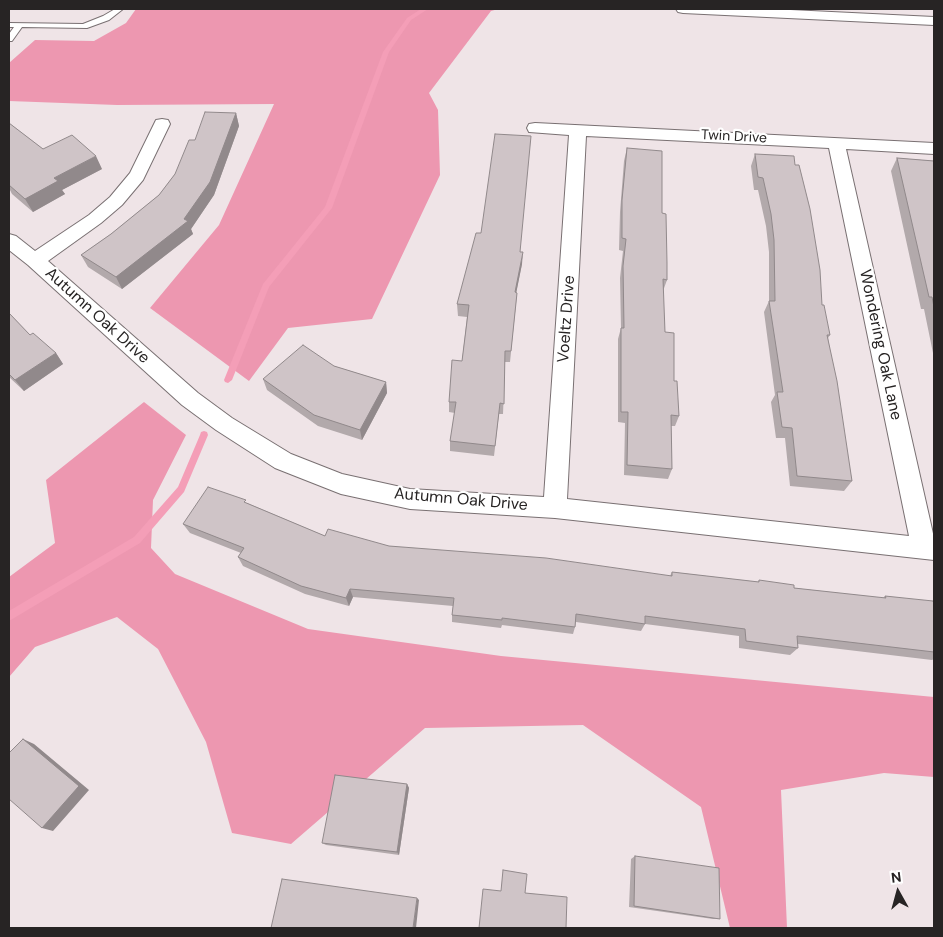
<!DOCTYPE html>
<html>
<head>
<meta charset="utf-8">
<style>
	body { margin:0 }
	#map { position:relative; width:943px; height:937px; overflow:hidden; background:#efe4e7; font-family:"DM Sans",sans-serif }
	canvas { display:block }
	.frame { position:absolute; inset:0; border:10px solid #272424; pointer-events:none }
	.north { position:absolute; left:873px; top:867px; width:50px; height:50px; -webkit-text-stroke:4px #fff; paint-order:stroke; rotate:353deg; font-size:14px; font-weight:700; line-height:20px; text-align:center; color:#272424 }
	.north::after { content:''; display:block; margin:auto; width:18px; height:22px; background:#272424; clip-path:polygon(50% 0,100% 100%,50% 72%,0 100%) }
</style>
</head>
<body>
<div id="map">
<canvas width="943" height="937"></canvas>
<div class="frame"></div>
<div class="north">N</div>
</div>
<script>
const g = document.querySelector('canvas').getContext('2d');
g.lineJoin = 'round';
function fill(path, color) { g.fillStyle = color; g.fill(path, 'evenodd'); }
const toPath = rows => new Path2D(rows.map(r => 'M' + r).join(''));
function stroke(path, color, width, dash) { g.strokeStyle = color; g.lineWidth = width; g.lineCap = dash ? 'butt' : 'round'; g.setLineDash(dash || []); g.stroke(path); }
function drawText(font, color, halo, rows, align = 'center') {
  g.font = font + ' "DM Sans",sans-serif'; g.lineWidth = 4.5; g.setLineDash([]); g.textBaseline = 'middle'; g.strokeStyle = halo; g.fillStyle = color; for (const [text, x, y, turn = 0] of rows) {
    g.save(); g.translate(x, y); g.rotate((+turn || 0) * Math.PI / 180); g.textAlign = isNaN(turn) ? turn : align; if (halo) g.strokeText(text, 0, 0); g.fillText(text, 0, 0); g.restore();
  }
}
fill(toPath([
	[136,9,498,9,491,11,429,93,438,110,440,175,372,319,288,328,249,381,150,308,219,225,274,104,117,105,9,101,9,63,35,40,94,41,126,23],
	[144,402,186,435,153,500,151,548,175,574,308,629,501,656,934,697,934,777,884,773,781,790,787,928,730,928,701,807,583,725,425,728,291,844,232,833,206,742,158,649,117,617,35,647,9,677,9,577,55,543,46,480]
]), '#ed97b0');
fill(toPath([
	[421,9,428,9,411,20,389,52,332,208,269,287,232,380,228,383,225,382,224,380,263,284,325,207,383,52,407,18,421,9],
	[204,431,207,432,208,435,184,492,140,543,9,621,9,611,134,537,178,487,200,435,201,432,204,431]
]), '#f49eb7');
const service = toPath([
	[115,9,123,9,109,20,87,28,22,27,12,41,9,41,9,34,14,27,9,27,9,23,83,24,103,16,115,9]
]);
const minor = toPath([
	[676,9,770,9,934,17,934,25,683,13,678,12,676,9],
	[162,119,168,120,170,124,143,180,122,205,101,223,48,261,198,393,232,418,291,454,342,474,410,489,544,497,569,135,529,132,527,128,529,124,535,123,934,143,934,154,846,149,934,538,934,560,555,518,410,509,341,494,275,468,216,430,182,405,28,265,9,250,9,234,16,236,35,251,89,215,110,197,130,173,156,120,162,119],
	[586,136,829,148,909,536,567,499,586,136]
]);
stroke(service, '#797072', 2);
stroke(minor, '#797072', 2);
fill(service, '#fff');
fill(minor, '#fff');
fill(toPath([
	[236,113,239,126,214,195,191,229,193,234,122,289,88,267,81,255,111,234,159,195,175,174],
	[9,123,43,149,102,169,62,190,65,194,33,212,12,194,9,188],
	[627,148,662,213,667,280,663,291,665,332,679,416,675,426,671,426,672,469,668,479,624,475,625,423,618,422,618,339,621,328,620,278,623,251,619,250,620,212,624,161],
	[755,154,822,305,830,335,828,338,852,481,844,491,790,486,785,438,776,438,771,402,775,395,764,312,769,301,769,252,766,226,758,190,754,190,751,166],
	[897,158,934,161,934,358,924,309,921,309,891,171],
	[481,233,520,252,522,264,516,293,517,293,516,304,510,362,505,362,503,414,499,414,494,456,450,451,450,441,455,413,449,412,449,402,462,361,467,317,458,316,457,304],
	[9,313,30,335,56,353,63,364,24,391,9,377],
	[334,366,386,382,387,393,362,440,318,426,267,390,263,379],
	[247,503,325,536,389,546,670,576,672,572,758,582,759,580,794,588,883,598,885,596,934,603,934,659,932,660,798,644,798,648,790,655,739,648,739,636,645,624,641,631,576,622,575,627,573,634,502,625,501,628,452,622,452,615,453,606,353,597,349,606,305,594,243,566,238,557,241,553,190,533,183,524],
	[407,784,409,788,399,855,326,845,322,843],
	[635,856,720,919,713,919,629,907,631,859]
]), '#b2a9ab');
fill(toPath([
	[236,113,239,126,214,195,191,229,193,234,122,289,116,277],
	[96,156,102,169,62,190,65,194,33,212,25,199,54,178],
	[523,252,522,264,514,304,515,292],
	[56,353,63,364,24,391,15,380],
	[386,382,387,393,362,440,360,430],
	[350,589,353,597,349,606,346,598],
	[23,739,34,744,89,790,53,831,42,828],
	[407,784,409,788,399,855,397,852],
	[417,898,419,900,416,928,413,928]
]), '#91898b');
const building = toPath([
	[205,112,236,113,210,182,184,219,188,221,116,277,81,255,111,234,159,195,175,174,189,140,195,140,205,112],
	[9,123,43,149,72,135,96,156,54,178,58,181,25,199,9,185,9,123],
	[495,134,531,136,520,252,523,252,515,292,517,293,511,351,505,351,504,404,500,403,495,446,450,441,456,402,449,402,452,360,462,361,469,305,457,304,476,233,481,233,495,134],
	[627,148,662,151,662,213,666,214,667,263,667,280,663,279,665,332,674,333,674,381,677,381,679,416,671,415,672,469,627,465,628,412,621,412,621,328,624,328,623,266,626,239,622,238,622,200,627,148],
	[755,154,794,156,795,165,799,165,810,209,820,270,822,305,824,305,830,335,827,335,837,381,852,481,797,476,792,428,782,427,777,392,783,392,769,301,775,301,774,240,771,214,763,178,758,177,755,154],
	[897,158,934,161,934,307,932,297,929,297,897,158],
	[9,313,30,335,33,333,56,353,15,380,9,374,9,313],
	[303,345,334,366,386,382,360,430,314,415,263,379,303,345],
	[208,487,246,500,244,502,325,536,328,529,389,546,546,558,672,576,672,572,759,582,759,580,794,585,794,588,886,598,885,596,933,601,934,603,934,652,797,636,798,648,746,641,745,629,645,616,645,624,576,614,575,627,502,618,502,620,452,615,454,598,350,589,346,598,301,586,238,557,244,548,183,524,208,487],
	[23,739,79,786,42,828,9,799,9,753,23,739],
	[335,775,407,784,397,852,322,843,335,775],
	[635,856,719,868,720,919,634,906,635,856],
	[503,870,527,874,525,893,567,897,566,928,479,928,483,889,501,891,503,870],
	[282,879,417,898,413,928,271,928,282,879]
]);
fill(building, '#cfc4c7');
stroke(building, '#91898b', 1);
drawText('14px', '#272424', '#fff', [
	["Twin Drive",734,137,3]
]);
drawText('16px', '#272424', '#fff', [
	["Autumn Oak Drive",97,316,42],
	["Voeltz Drive",567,319,-86],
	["Wondering Oak Lane",880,345,78],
	["Autumn Oak Drive",461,500,5]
]);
</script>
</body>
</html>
